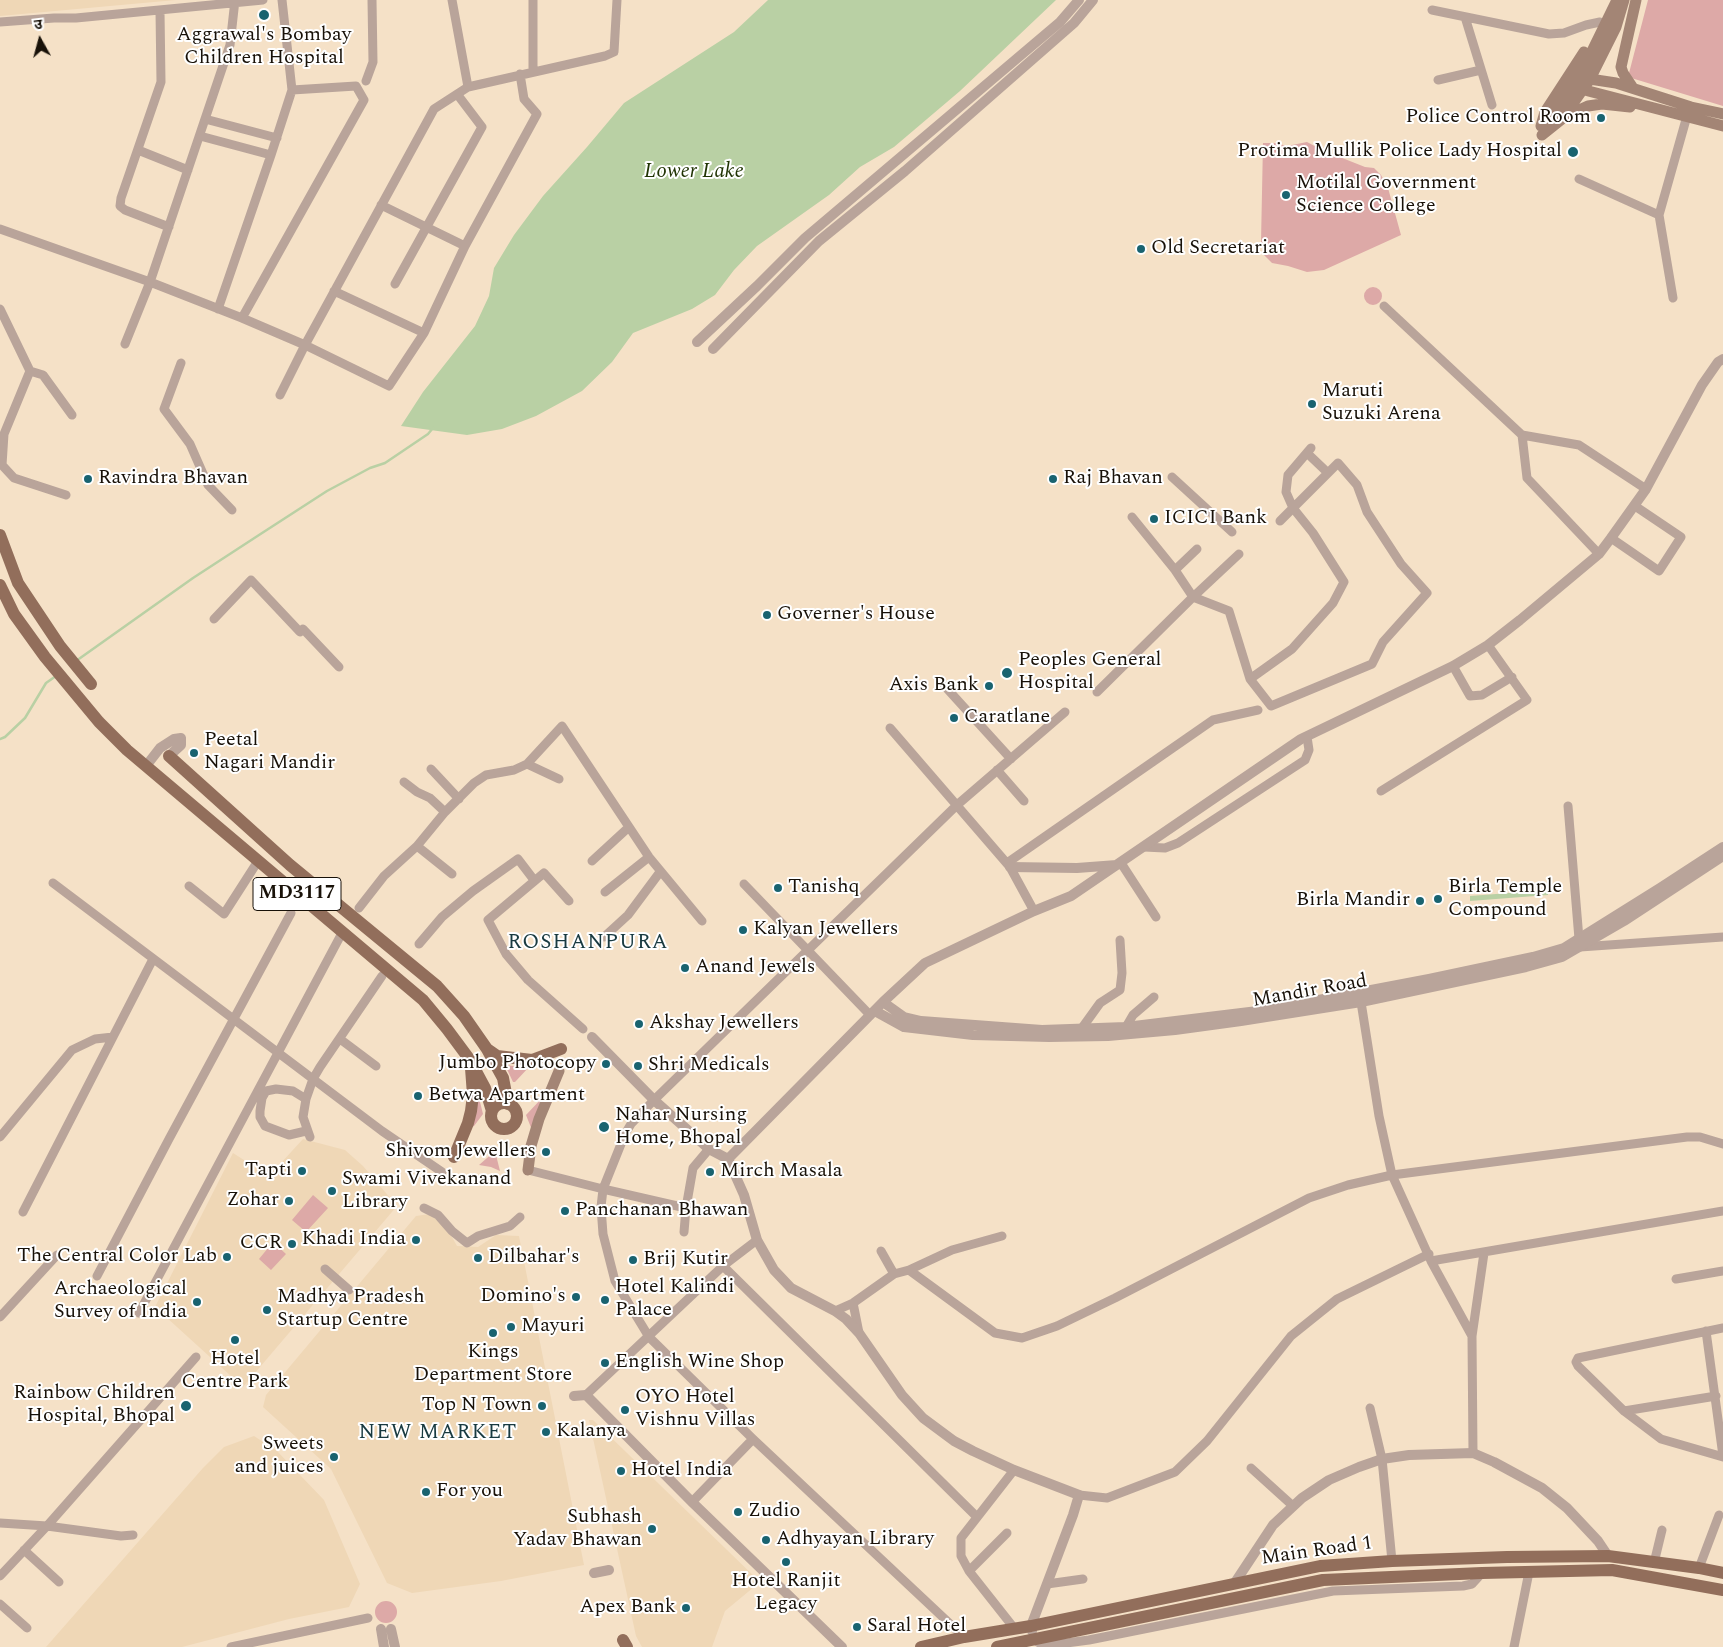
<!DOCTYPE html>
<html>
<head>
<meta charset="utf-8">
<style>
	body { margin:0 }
	#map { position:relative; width:1723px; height:1647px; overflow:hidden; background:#f5e1c7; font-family:Spectral,"Noto Sans Devanagari",serif }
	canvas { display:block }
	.north { position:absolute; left:15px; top:15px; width:50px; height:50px; -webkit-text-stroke:4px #fff; paint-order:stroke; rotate:353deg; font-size:14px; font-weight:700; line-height:20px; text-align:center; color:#181108 }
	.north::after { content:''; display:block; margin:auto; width:18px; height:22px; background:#181108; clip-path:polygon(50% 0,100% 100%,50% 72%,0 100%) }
</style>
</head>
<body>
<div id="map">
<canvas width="1723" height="1647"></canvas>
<div class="north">उ</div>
</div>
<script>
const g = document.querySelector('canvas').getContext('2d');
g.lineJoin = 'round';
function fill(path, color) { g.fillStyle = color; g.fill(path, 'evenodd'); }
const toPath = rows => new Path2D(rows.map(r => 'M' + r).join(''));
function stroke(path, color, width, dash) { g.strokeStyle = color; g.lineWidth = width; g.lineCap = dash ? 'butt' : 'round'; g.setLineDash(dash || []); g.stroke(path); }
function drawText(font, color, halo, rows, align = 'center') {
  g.font = font + ' Spectral,serif'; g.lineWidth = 4; g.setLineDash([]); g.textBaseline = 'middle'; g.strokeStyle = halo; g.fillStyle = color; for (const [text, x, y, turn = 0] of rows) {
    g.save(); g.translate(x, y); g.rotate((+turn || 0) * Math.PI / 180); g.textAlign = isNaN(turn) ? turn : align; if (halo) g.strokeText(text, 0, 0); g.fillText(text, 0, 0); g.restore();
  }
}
fill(toPath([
	[0,0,176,0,0,16],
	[303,1139,345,1150,363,1166,397,1206,243,1387,155,1307,233,1153,269,1176],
	[430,1214,448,1230,457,1246,478,1247,496,1235,519,1236,584,1565,501,1581,412,1593,387,1583,331,1469,263,1407,266,1395,416,1216],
	[589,1420,593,1420,760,1582,725,1611,712,1647,642,1647,636,1636],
	[254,1436,277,1451,324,1500,360,1584,349,1607,289,1619,182,1647,46,1647,203,1468,224,1447]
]), '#efd7b6');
fill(toPath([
	[1648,0,1723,0,1723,106,1628,77],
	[1307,142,1322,150,1365,167,1374,168,1381,175,1388,188,1401,235,1324,270,1307,272,1288,266,1272,263,1264,255,1261,242,1263,143,1276,143,1287,146],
	'1364 296a9 9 0 1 1 18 0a9 9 0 1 1-18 0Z',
	[505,1065,522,1067,530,1066,515,1082,513,1082],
	[479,1098,483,1114,474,1126,470,1128],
	[542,1098,532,1130,526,1115],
	[495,1151,500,1171,491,1167,479,1165],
	[313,1195,328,1208,306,1232,292,1220],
	[273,1242,286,1254,271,1270,259,1259],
	'375 1612a11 11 0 1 1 22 0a11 11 0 1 1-22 0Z'
]), '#dda9a7');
fill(toPath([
	[768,0,1056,0,960,91,894,147,860,167,829,195,757,246,734,270,715,295,692,309,633,333,612,362,582,391,536,416,502,429,467,435,401,426,423,392,475,326,489,296,494,268,514,235,543,196,587,147,624,103,734,32],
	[1548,890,1548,895,1470,901,1470,896]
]), '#b9d0a4');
stroke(toPath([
	[76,661,193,578,259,535,327,491,370,468,385,463,428,434,433,428],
	[0,739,5,737,25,718,46,683,56,676]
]), '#b9d0a4', 2.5);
stroke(toPath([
	[452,0,468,87],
	[1432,10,1549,34,1564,33,1586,25,1600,22],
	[160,11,161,82,121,198,120,206,125,210,169,227],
	[1465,17,1492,105],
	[0,22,54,18,76,18,263,0],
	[533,72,533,0],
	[1438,80,1481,70],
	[366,81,373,62,372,0],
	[205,119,277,138],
	[200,136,271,155],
	[138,150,188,170],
	[1579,179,1659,215],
	[381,205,465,246],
	[0,229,150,282,242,318,305,345,389,386,424,333,465,246,537,114,524,99,520,74],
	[395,284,482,127,457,94],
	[334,291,424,333],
	[1673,298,1659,215,1687,116],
	[1384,306,1522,435,1579,445,1646,489],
	[0,309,30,371,43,375,72,415],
	[218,309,271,155,292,90,282,0],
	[242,318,364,100,356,86,292,90],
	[125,344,150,282,230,45,235,0],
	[181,363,164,409,190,444,208,485,232,510],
	[30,371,4,434,2,465,14,478,66,495],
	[280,395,305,345,434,109,468,87,605,56,614,52,617,0],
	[1522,435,1527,478,1599,554],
	[1307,453,1328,473],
	[1172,477,1232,532],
	[1132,517,1175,570,1193,597,1229,611,1250,679,1271,706,1372,664,1383,642,1427,593,1401,564,1367,512,1357,485,1338,463,1280,521],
	[1611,538,1659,571,1681,537,1635,506],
	[1175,570,1197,549],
	[214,619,251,580,300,632],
	[303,629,339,667],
	[1453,666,1470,696,1482,695,1512,677],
	[1250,679,1292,649,1333,603,1344,582,1313,533,1293,508,1286,492,1288,475,1311,448],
	[941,682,1011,759],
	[1097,692,1193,597,1239,554],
	[890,728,1010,867,1034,911],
	[527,764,559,779],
	[431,769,459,799],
	[997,770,1024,801],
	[404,782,417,792,430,798,445,812],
	[1381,791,1527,700,1488,645],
	[1568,806,1579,939],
	[417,846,452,874],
	[1144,847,1165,848,1178,843,1305,760,1309,750,1307,737],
	[592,861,629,827],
	[1007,863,1213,720,1258,710],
	[1121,863,1156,917],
	[53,883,382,1131,442,1172],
	[744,884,870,1015],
	[189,886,224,914,258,861],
	[605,892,649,857],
	[569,901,544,873,488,920,506,954,528,980,583,1029],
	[359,908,384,876,417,846,445,812,474,783,486,775,514,770,527,764,562,726,649,857,702,921],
	[604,937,628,915,660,872],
	[419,944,442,917,473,891,518,859,534,880],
	[1580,947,1723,937],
	[1361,1002,1379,1116,1392,1175,1431,1261,1472,1336],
	[1126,1027,1133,1015,1154,997],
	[1082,1028,1100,1003,1120,990,1122,973,1120,940],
	[340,1039,376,1066],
	[306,1099,293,1091,276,1089,266,1091,262,1098,260,1111,260,1117,265,1126,289,1135,306,1131],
	[0,1137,72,1050,95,1039,113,1037],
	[310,1137,303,1117,306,1099,313,1079,320,1067,382,976],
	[528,1170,603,1189,686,1208],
	[424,1208,438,1215,452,1231,467,1243,478,1236,510,1226,520,1217],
	[23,1212,153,959],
	[684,1232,686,1208,693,1168,709,1149],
	[881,1251,894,1274],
	[1431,1261,1723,1211],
	[723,1266,977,1517],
	[325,1269,349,1290],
	[909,1270,952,1250,1002,1236],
	[97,1276,169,1139,291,913],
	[1676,1279,1723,1271],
	[853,1303,859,1333],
	[835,1311,853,1303,894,1274,909,1270,995,1333,1022,1338,1057,1326,1115,1298,1309,1198,1348,1185,1392,1175,1687,1137,1700,1137,1723,1144],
	[139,1313,342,933],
	[0,1317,57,1255],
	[1723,1328,1578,1358,1576,1362,1578,1366,1624,1411,1661,1439,1723,1457],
	[1706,1331,1723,1456],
	[586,1395,723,1266,757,1240],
	[1370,1408,1382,1459,1392,1561],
	[1624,1411,1716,1396],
	[1473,1453,1472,1336,1484,1253],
	[1251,1468,1293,1506],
	[1079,1495,1107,1498,1175,1472,1207,1441,1291,1336,1337,1299,1429,1254],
	[692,1502,753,1439],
	[0,1523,47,1526,121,1536,133,1535],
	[24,1550,59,1582],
	[1654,1563,1662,1530],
	[1699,1568,1719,1515],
	[969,1571,1007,1533],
	[0,1576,47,1526,196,1357],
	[1047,1584,1083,1579],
	[0,1604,27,1628],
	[1014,1628,969,1571,961,1556,961,1538,1014,1470],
	[964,1637,753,1439,649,1337,615,1281,603,1234,601,1207,603,1189,625,1134,631,1124,654,1100,957,805,1065,712],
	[1033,1639,1044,1646,1089,1640,1333,1591,1463,1586,1472,1584,1482,1573],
	[231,1647,368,1618],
	[1514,1647,1529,1572]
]), '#b9a49a', 9);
stroke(toPath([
	[697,342,757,286,805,238,1060,22,1079,0],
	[713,349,819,241,905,171,1074,23,1093,0],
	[146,766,160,748,174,739,181,738,181,745,169,756],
	[1010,867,1077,868,1117,865],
	[883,1002,904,1017,921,1021,1042,1030,1126,1027,1266,1010,1429,979,1533,957,1564,948,1660,888,1723,847],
	[875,1011,904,1027,973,1035,1049,1037,1108,1036,1175,1030,1241,1021,1361,1002,1526,967,1562,957,1624,921,1723,856],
	[592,1037,654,1100,709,1149,728,1159,744,1195,757,1240,774,1270,791,1288,835,1311,846,1319,859,1333,902,1395,923,1418,954,1441,973,1451,1014,1470,1079,1495,1073,1515,1031,1626,1032,1631],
	[728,1159,883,1002,925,963,1034,911,1071,896,1301,739,1453,666,1488,645,1520,620,1599,554,1611,538,1646,489,1702,385,1718,362,1723,359],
	[574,1396,586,1395,692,1502,842,1647],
	[594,1573,609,1570],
	[1234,1584,1273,1525,1302,1498,1329,1480,1359,1467,1382,1459,1409,1455,1473,1453,1494,1462,1542,1488,1567,1508,1598,1541,1608,1556],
	[381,1629,384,1647],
	[391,1629,395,1647]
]), '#b9a49a', 10);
stroke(toPath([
	[1583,78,1616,83,1691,107,1723,114],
	[1573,87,1723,126],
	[1633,88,1623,73,1621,67,1636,0],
	[1566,116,1588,106,1602,104,1630,107],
	[1541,126,1545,112,1584,52],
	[1543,134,1550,118,1579,78,1617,0],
	[1542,135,1562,119,1590,79,1616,27,1624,0],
	[528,1170,531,1146,539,1119,559,1071]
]), '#a38575', 11);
stroke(toPath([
	[0,535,18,583,60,646,91,684],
	[0,585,14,614,45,657,99,722,127,750,423,1000,447,1029,470,1060,485,1088,492,1111],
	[169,756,290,865,437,986,464,1016,487,1049,503,1078,508,1104],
	[487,1049,497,1056,532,1060,561,1049],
	'491 1116a13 13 0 1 1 26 0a13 13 0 1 1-26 0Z',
	[454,1157,468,1123,471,1111,473,1095,471,1068],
	[623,1640,627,1647],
	[921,1647,964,1637,1031,1626,1320,1566,1392,1561,1507,1557,1608,1556,1699,1568,1723,1573],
	[997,1647,1323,1580,1482,1573,1612,1570,1723,1590]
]), '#926e5b', 12);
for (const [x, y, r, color] of [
	[264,15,6,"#196370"],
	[1601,118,5,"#196370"],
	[1573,152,6,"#196370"],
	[1286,195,5,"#196370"],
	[1141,249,5,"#196370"],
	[1312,404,5,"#196370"],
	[88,479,5,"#196370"],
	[1053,479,5,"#196370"],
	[1154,519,5,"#196370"],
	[767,615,5,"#196370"],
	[1007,673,6,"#196370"],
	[989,686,5,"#196370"],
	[954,718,5,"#196370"],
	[194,753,5,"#196370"],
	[778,888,5,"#196370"],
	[1438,899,5,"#196370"],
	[1420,901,5,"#196370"],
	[743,930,5,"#196370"],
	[685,968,5,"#196370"],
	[639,1024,5,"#196370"],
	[606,1064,5,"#196370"],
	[638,1066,5,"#196370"],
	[418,1096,5,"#196370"],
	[604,1127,6,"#196370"],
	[546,1152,5,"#196370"],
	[302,1171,5,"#196370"],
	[710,1172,5,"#196370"],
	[332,1191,5,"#196370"],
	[289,1201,5,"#196370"],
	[565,1211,5,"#196370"],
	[416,1240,5,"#196370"],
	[292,1244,5,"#196370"],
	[227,1257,5,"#196370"],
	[478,1258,5,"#196370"],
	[633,1260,5,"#196370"],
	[576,1297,5,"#196370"],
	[605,1300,5,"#196370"],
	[197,1302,5,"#196370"],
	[267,1310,5,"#196370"],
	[511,1327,5,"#196370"],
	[493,1333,5,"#196370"],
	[235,1340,5,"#196370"],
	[605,1363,5,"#196370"],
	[186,1406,6,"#196370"],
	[542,1406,5,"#196370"],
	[625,1410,5,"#196370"],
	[546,1432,5,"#196370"],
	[334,1457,5,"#196370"],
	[621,1471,5,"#196370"],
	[426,1492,5,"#196370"],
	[738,1512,5,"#196370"],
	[652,1529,5,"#196370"],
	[766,1540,5,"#196370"],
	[786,1562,5,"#196370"],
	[686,1608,5,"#196370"],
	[857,1627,5,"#196370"]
]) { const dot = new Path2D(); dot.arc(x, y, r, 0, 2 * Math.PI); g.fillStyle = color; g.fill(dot); stroke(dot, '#fff', 2); }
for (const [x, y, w] of [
	[297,894,88]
]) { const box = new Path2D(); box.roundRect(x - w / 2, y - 16.5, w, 33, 4); g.fillStyle = '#fff'; g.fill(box); stroke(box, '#181108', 1); }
drawText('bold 19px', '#181108', null, [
	["MD3117",297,894]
]);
drawText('20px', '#181108', '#fff', [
	["Aggrawal's Bombay",264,36,"center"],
	["Children Hospital",264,59,"center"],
	["Police Control Room",1591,118,"right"],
	["Protima Mullik Police Lady Hospital",1562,152,"right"],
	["Motilal Government",1296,184],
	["Science College",1296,207],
	["Old Secretariat",1151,249],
	["Maruti",1322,392],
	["Suzuki Arena",1322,415],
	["Ravindra Bhavan",98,479],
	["Raj Bhavan",1063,479],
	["ICICI Bank",1164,519],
	["Governer's House",777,615],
	["Peoples General",1018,661],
	["Hospital",1018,684],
	["Axis Bank",979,686,"right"],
	["Caratlane",964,718],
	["Peetal",204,741],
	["Nagari Mandir",204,764],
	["Tanishq",788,888],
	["Birla Temple",1448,888],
	["Compound",1448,911],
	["Birla Mandir",1410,901,"right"],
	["Kalyan Jewellers",753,930],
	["Anand Jewels",695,968],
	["Akshay Jewellers",649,1024],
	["Jumbo Photocopy",596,1064,"right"],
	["Shri Medicals",648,1066],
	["Betwa Apartment",428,1096],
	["Nahar Nursing",615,1116],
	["Home, Bhopal",615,1139],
	["Shivom Jewellers",536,1152,"right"],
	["Tapti",292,1171,"right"],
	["Mirch Masala",720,1172],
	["Swami Vivekanand",342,1180],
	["Library",342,1203],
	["Zohar",279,1201,"right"],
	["Panchanan Bhawan",575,1211],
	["Khadi India",406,1240,"right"],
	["CCR",282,1244,"right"],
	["The Central Color Lab",217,1257,"right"],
	["Dilbahar's",488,1258],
	["Brij Kutir",643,1260],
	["Hotel Kalindi",615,1288],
	["Palace",615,1311],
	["Archaeological",187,1290,"right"],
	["Survey of India",187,1313,"right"],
	["Domino's",566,1297,"right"],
	["Madhya Pradesh",277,1298],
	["Startup Centre",277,1321],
	["Mayuri",521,1327],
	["Kings",493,1353,"center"],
	["Department Store",493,1376,"center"],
	["Hotel",235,1360,"center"],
	["Centre Park",235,1383,"center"],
	["English Wine Shop",615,1363],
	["Rainbow Children",175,1394,"right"],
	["Hospital, Bhopal",175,1417,"right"],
	["OYO Hotel",635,1398],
	["Vishnu Villas",635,1421],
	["Top N Town",532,1406,"right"],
	["Kalanya",556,1432],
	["Sweets",324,1445,"right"],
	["and juices",324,1468,"right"],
	["Hotel India",631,1471],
	["For you",436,1492],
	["Zudio",748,1512],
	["Subhash",642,1518,"right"],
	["Yadav Bhawan",642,1541,"right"],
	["Adhyayan Library",776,1540],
	["Hotel Ranjit",786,1582,"center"],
	["Legacy",786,1605,"center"],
	["Apex Bank",676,1608,"right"],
	["Saral Hotel",867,1627]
], 'left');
drawText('20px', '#181108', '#fff', [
	["Mandir Road",1310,992,-10],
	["Main Road 1",1317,1552,-8]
]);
drawText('italic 21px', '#213404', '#fff', [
	["Lower Lake",694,173]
]);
g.letterSpacing = '1px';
drawText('21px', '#193a40', '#fff', [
	["ROSHANPURA",588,944],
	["NEW MARKET",438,1434]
]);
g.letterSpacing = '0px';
</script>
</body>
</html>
